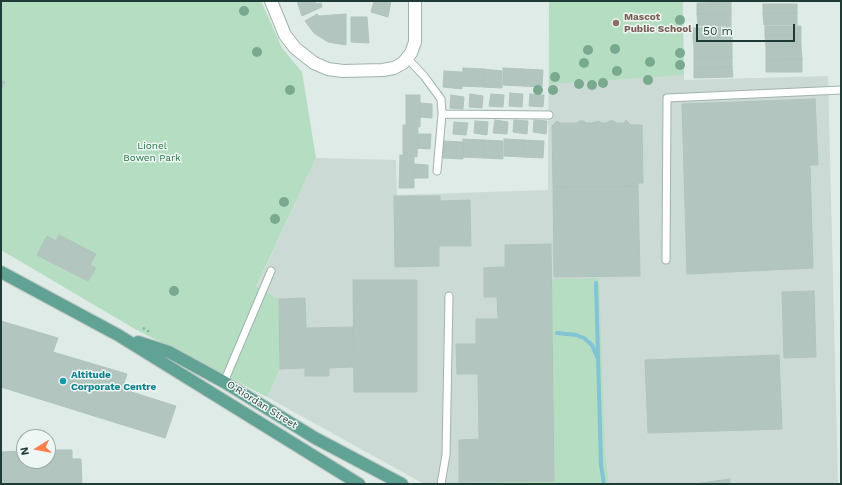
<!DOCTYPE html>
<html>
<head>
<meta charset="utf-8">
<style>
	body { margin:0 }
	#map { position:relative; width:842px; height:485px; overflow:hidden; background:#deebe6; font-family:"Work Sans",sans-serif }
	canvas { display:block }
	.frame { position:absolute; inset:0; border:2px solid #1f3b35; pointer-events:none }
	.north { position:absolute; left:16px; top:429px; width:40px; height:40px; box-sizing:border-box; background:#eef7f3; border:1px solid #9baca7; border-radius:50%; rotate:259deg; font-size:11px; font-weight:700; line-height:16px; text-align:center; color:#1f3b35 }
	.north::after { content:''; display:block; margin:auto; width:14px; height:18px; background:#f9804d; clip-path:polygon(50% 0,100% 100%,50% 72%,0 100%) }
	.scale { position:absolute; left:696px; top:24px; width:99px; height:18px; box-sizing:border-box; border:2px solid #1f3b35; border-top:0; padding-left:5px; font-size:12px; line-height:14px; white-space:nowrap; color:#1f3b35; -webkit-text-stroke:3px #eef7f3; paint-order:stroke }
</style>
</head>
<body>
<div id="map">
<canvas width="842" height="485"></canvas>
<div class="frame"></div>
<div class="north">N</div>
<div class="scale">50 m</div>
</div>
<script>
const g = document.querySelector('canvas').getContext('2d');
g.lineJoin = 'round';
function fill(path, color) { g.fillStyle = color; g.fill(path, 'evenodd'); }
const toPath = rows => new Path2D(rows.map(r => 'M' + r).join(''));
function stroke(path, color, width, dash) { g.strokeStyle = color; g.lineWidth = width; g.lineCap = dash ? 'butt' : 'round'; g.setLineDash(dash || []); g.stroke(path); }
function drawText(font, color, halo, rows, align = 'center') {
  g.font = font + ' "Work Sans",sans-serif'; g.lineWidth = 3; g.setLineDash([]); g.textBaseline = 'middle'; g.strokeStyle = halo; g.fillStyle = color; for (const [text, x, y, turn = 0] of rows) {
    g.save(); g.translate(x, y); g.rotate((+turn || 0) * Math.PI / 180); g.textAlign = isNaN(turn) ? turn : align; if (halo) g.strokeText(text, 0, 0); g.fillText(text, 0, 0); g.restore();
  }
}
fill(toPath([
	[549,1,683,1,684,80,828,76,838,484,424,484,267,397,280,369,256,288,316,158,396,160,397,195,548,190]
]), '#ccdad5');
fill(toPath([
	[1,1,261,1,282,48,302,72,316,158,256,287,279,299,280,369,267,397,135,329,1,250],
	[549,1,682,1,684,75,549,84],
	[599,278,605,454,609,484,454,484,454,482,554,481,551,279]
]), '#b5ddc2');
stroke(toPath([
	[596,283,601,465,604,484],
	[557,333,576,335,584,338,592,345,597,357]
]), '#82c3d4', 4);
const building = toPath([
	[297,1,315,1,316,4,321,3,322,7,302,16,297,1],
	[374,1,391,1,388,17,371,12,374,1],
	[731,2,731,14,697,14,697,3,731,2],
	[763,4,797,4,797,13,763,14,763,4],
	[797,13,797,25,764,25,763,14,797,13],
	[317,14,319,16,346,14,346,45,328,42,314,33,305,21,317,14],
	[697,14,731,14,731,26,698,26,697,14],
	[351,17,367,17,369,43,351,42,351,17],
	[765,26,801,26,801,35,765,35,765,26],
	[731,27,732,37,693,38,693,28,731,27],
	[765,35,801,35,801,46,766,47,765,35],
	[732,37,732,48,694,48,693,38,732,37],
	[801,46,802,59,766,60,766,47,801,46],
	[694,48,732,48,732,57,694,58,694,48],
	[732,57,732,67,694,68,694,58,732,57],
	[802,59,802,72,766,72,766,60,802,59],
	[732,67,733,77,694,78,694,68,732,67],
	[463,68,483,69,484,87,462,86,463,68],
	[503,68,522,69,523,86,503,85,503,68],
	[483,69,502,71,502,88,484,87,483,69],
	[522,69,543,70,542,87,523,86,522,69],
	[444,71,462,72,462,89,443,87,444,71],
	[1,80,5,82,1,89,1,80],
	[510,93,523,94,522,107,509,106,510,93],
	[470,94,483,96,482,108,469,107,470,94],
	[491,94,504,95,503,107,489,106,491,94],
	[530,94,544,95,543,107,529,106,530,94],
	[406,95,420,95,420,127,406,125,406,95],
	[451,95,464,97,463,109,450,108,451,95],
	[815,99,818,165,810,165,813,268,687,274,682,104,815,99],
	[420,103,432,104,432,118,420,117,420,103],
	[495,120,508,122,507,134,493,133,495,120],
	[514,120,528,121,527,134,513,132,514,120],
	[534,120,547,121,546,134,533,132,534,120],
	[626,120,631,125,642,125,643,183,638,183,638,186,553,187,552,126,557,121,560,123,577,123,579,121,584,121,586,123,592,123,599,121,601,123,607,123,609,121,614,121,616,123,624,123,626,120],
	[475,121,488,122,487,135,474,133,475,121],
	[454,122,468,123,466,135,453,134,454,122],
	[403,125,418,127,417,157,403,155,403,125],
	[418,134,431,134,430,149,417,148,418,134],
	[463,139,483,140,484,158,463,157,463,139],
	[504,139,523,140,523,157,504,156,504,139],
	[483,140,503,141,503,159,484,158,483,140],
	[523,140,544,141,543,158,523,157,523,140],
	[444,141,463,142,463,159,443,158,444,141],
	[400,155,414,157,414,188,399,188,400,155],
	[414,164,428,165,428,178,414,178,414,164],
	[638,186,640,276,554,277,553,187,638,186],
	[394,196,440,196,440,201,470,200,471,246,439,246,439,266,395,267,394,196],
	[59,235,96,254,90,265,96,268,88,281,37,255,47,236,56,241,59,235],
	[551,244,554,481,459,482,459,440,479,439,478,374,457,374,456,344,476,344,476,319,498,319,497,297,484,297,484,268,505,267,505,245,551,244],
	[353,280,417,280,417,392,354,392,353,280],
	[814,291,816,357,784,358,782,292,814,291],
	[305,298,306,328,353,327,353,367,329,368,329,376,305,376,305,368,280,369,279,299,305,298],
	[1,321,58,338,53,352,127,374,122,389,176,406,165,438,1,387,1,321],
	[779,355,782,429,648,433,645,360,779,355],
	[48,450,72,450,72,459,81,459,82,484,1,484,1,452,24,451,24,461,48,461,48,450],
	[730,479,730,484,694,484,730,479]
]);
fill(building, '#b3c5bf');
stroke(building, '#b0c4bd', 1);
const service = toPath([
	[407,58,424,76,441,99,442,114],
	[437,171,442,114,549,115],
	[666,260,667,98,841,90],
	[224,382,271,271],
	[441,484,446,455,449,296]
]);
const minor = toPath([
	[271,1,285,35,295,48,314,63,328,69,343,71,383,70,394,68,403,63,411,53,415,42,415,1]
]);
const primary = toPath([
	[1,272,118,335,359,484],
	[138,342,169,352,224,382,315,438,402,484]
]);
stroke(service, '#a1b3ad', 9);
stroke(minor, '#a1b3ad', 14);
stroke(primary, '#c0c8c6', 14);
stroke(toPath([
	[143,328,150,332]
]), '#7cb0a2', 2.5, [2, 3]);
stroke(service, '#fff', 7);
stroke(minor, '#fff', 12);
stroke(primary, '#60a395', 12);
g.fillStyle = '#79aa8f';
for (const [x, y] of [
	[244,11],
	[680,20],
	[615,49],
	[588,50],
	[257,52],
	[680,53],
	[650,62],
	[584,63],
	[680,65],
	[617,71],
	[555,77],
	[648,80],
	[603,83],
	[579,84],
	[592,85],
	[290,90],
	[538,90],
	[553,90],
	[284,202],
	[275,219],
	[174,291]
]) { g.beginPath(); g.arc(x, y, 5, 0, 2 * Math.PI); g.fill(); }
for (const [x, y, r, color] of [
	[616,23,4,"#8d6e63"],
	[63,381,4,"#0f9aa8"]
]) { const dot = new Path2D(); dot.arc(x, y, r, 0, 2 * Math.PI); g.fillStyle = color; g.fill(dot); stroke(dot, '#eef7f3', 1.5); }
drawText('bold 10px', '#785e54', '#eef7f3', [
	["Mascot",624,17],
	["Public School",624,29]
], 'left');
drawText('10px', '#277448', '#eef7f3', [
	["Lionel",152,146],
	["Bowen Park",152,158]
]);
drawText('bold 10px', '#0d838f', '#eef7f3', [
	["Altitude",71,375],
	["Corporate Centre",71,387]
], 'left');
drawText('10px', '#1f3b35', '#eef7f3', [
	["O'Riordan Street",262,405,32]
]);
</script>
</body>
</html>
